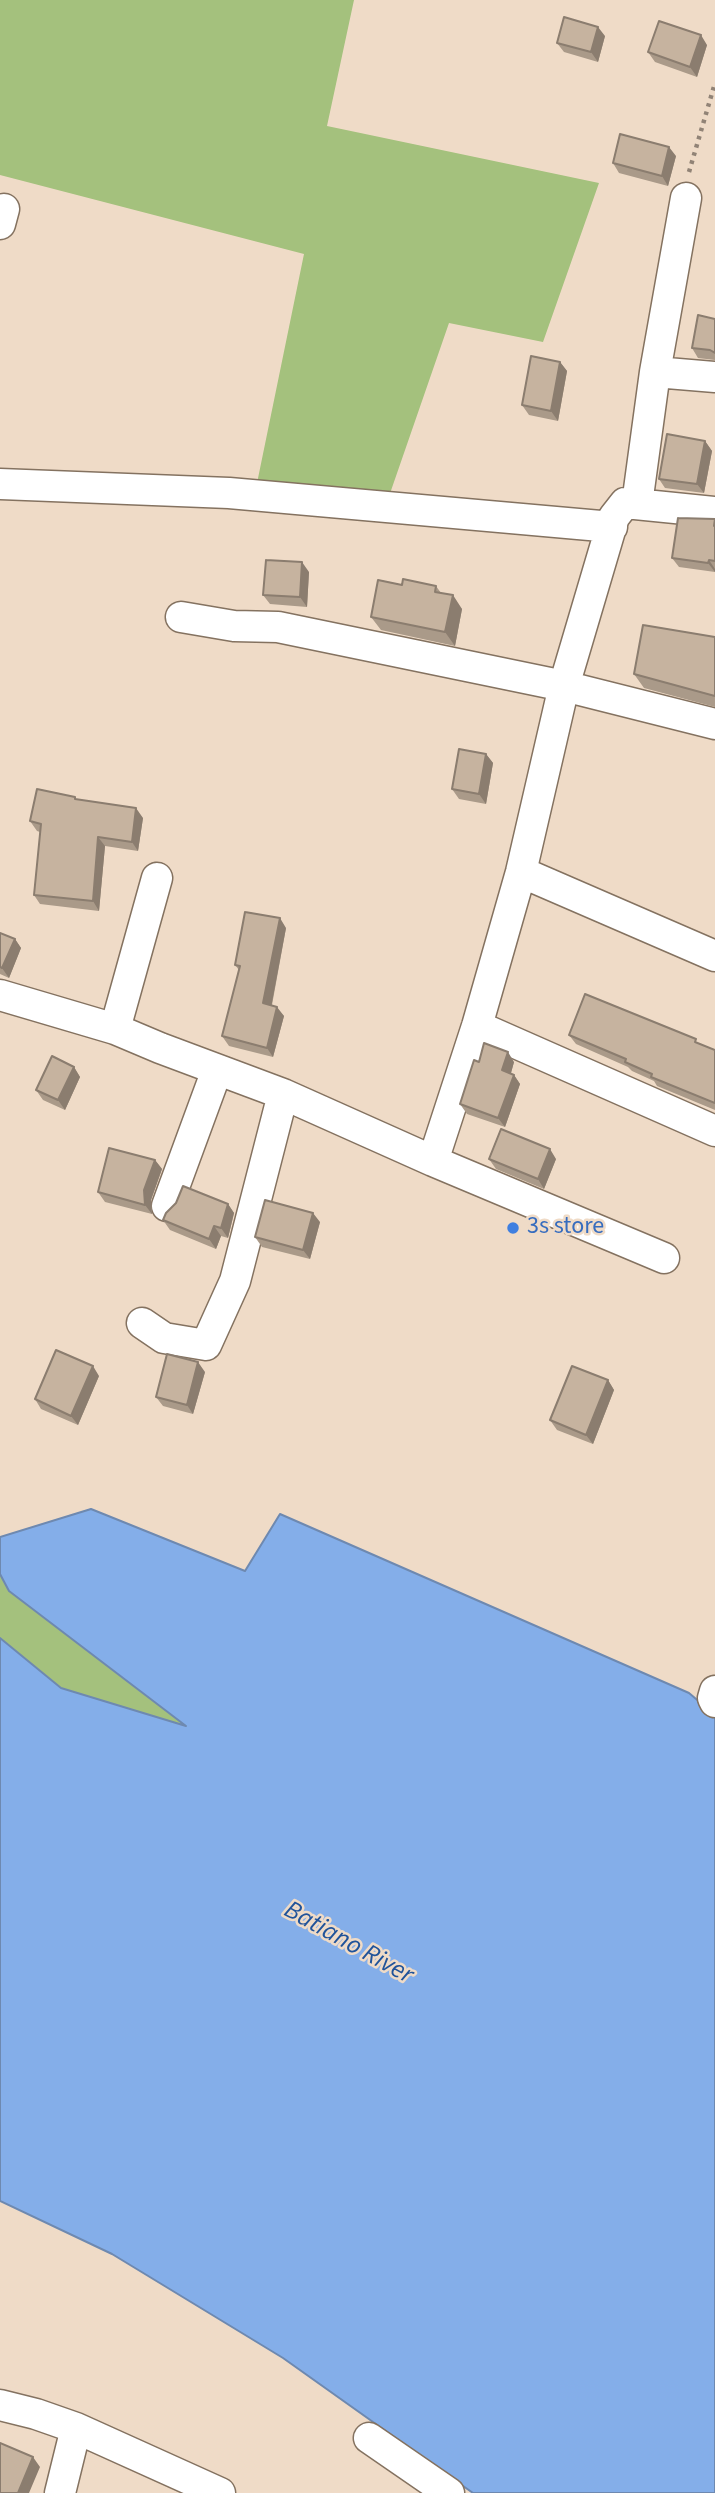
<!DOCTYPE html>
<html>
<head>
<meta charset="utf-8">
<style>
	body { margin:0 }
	canvas { display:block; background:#efdbc7 }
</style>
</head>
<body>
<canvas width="715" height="2493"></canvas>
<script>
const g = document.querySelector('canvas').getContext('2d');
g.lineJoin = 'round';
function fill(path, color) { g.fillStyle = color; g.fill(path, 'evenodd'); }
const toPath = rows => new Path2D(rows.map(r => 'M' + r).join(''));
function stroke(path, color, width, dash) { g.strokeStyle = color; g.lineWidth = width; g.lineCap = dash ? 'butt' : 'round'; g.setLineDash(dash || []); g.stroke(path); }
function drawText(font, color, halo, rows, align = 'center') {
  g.font = font + ' "Source Sans 3",sans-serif'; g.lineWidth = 5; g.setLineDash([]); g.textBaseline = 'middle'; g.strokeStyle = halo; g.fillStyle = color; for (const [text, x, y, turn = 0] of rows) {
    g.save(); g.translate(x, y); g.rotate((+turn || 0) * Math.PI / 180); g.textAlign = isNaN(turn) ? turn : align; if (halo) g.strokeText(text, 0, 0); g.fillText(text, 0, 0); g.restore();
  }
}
fill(toPath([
	[0,0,354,0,327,126,599,183,543,342,449,323,386,505,256,488,304,254,0,175],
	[0,1574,9,1591,188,1727,61,1688,0,1638]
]), '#a4c17d');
const water = toPath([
	[91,1509,245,1571,280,1514,689,1693,715,1715,715,2493,473,2493,283,2358,112,2254,0,2201,0,1638,61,1688,186,1726,9,1591,0,1574,0,1537,91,1509]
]);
fill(water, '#84aee9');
stroke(water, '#6e89b0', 2);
const minor = toPath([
	[0,224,4,209],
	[655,372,715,377],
	[0,484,229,493,612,527],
	[637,504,655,372,686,198],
	[181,617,234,626,278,627,564,686,715,724],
	[521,872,715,956],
	[0,995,115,1029,160,1048,283,1094,433,1161,664,1258],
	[477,1026,715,1131],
	[115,1029,157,878],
	[433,1161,477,1026,521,872,564,686,614,517,625,503,715,512],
	[167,1206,217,1070],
	[142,1323,164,1338,206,1345,235,1281,283,1094],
	[715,1691,713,1698,715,1702],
	[0,2405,36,2414,76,2428,220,2493],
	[369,2438,449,2493],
	[60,2493,76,2428]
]);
stroke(minor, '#847260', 33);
stroke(toPath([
	[689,172,715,83]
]), '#918376', 4.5, [3.5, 5]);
stroke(minor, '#fff', 30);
fill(toPath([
	[605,36,598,62,564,52,557,43],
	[707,45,697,77,655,62,648,52],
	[676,156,668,186,619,173,613,163],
	[715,319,715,360,698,358,692,348],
	[560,362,567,371,558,421,529,415,522,405],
	[705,441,712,451,704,493,665,488,659,479],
	[715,519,715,572,679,567,672,558],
	[309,572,307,607,270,604,263,595],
	[402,585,436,586,441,593,462,609,455,646,381,630,371,617],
	[715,637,715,707,644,688,634,674],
	[486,754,493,763,486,804,459,799,452,789],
	[75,797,77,800,143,818,138,851,105,846,99,911,40,904,34,895,40,832,37,831,30,821],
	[286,928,272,1005,284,1016,273,1057,229,1046,222,1036,239,970,235,965],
	[0,933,15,939,21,948,9,978,0,974],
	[569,1035,700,1044,715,1050,715,1110,657,1086,654,1081,632,1071,628,1067,576,1044],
	[479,1062,514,1062,511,1073,514,1075,520,1084,505,1127,467,1114,460,1104],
	[74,1067,80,1077,65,1110,43,1100,36,1090],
	[489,1159,556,1159,544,1189,496,1169],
	[155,1160,162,1169,151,1200,152,1214,105,1202,98,1192],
	[228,1204,234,1213,228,1238,221,1236,216,1249,170,1230,163,1220],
	[320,1222,310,1259,262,1247,255,1237],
	[205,1372,193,1414,163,1406,156,1397],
	[99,1376,78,1425,41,1409,35,1399],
	[608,1380,614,1390,593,1444,557,1430,550,1420]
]), '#aa9a89');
fill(toPath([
	[598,27,605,36,598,62,591,52],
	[701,35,707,45,697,77,690,67],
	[669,147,676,156,668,186,662,176],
	[560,362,567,371,558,421,551,411],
	[705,441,712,451,704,493,697,484],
	[709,560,715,569,715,572,708,563],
	[302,562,309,572,307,607,300,597],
	[453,595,462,609,455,646,445,632],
	[486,754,493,763,486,804,479,794],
	[136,808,143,818,138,851,132,842],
	[98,837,105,846,99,911,93,901],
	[280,918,286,928,270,1013,263,1003],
	[15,939,21,948,9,978,2,968],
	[277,1007,284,1016,273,1057,267,1048],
	[508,1052,514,1062,509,1080,502,1070],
	[74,1067,80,1077,65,1110,58,1100],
	[514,1075,520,1084,505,1127,498,1118],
	[550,1149,556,1159,544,1189,538,1179],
	[155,1160,162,1169,151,1200,152,1214,145,1205,144,1190],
	[228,1204,234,1213,228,1238,221,1228],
	[313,1213,320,1222,310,1259,303,1250],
	[214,1226,221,1236,216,1249,209,1239],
	[198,1362,205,1372,193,1414,187,1405],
	[93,1366,99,1376,78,1425,71,1416],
	[608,1380,614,1390,593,1444,586,1435],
	[33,2457,40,2467,29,2493,18,2493]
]), '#8b7d6f');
const building = toPath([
	[564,17,598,27,591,52,557,43,564,17],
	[659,21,701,35,690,67,648,52,659,21],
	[620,134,669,147,662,176,613,163,620,134],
	[698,315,715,319,715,353,710,350,692,348,698,315],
	[531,356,560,362,551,411,522,405,531,356],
	[667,434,705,441,697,484,659,479,667,434],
	[678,518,715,519,714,526,715,526,715,561,709,560,708,563,672,558,678,518],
	[266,560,302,562,300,597,263,595,266,560],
	[403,579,436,586,435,592,453,595,445,632,371,617,378,580,402,585,403,579],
	[643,625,715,637,715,696,634,674,643,625],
	[459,749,486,754,479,794,452,789,459,749],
	[37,789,75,797,75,799,136,808,132,842,98,837,93,901,34,895,41,824,30,821,37,789],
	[245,912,280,918,263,1003,277,1007,267,1048,222,1036,240,966,235,965,245,912],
	[0,933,15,939,2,968,0,967,0,933],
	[585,994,696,1039,695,1042,715,1050,715,1103,651,1077,652,1074,625,1062,626,1059,569,1035,585,994],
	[484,1043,508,1052,502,1070,514,1075,498,1118,460,1104,474,1060,479,1062,484,1043],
	[52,1056,74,1067,58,1100,36,1090,52,1056],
	[501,1129,550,1149,538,1179,489,1159,501,1129],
	[109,1148,155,1160,144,1190,145,1205,98,1192,109,1148],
	[183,1186,228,1204,221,1228,214,1226,209,1239,163,1220,166,1213,176,1203,183,1186],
	[265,1200,313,1213,303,1250,255,1237,265,1200],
	[56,1350,93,1366,71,1416,35,1399,56,1350],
	[167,1354,198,1362,187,1405,156,1397,167,1354],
	[572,1366,608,1380,586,1435,550,1420,572,1366],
	[0,2443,33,2457,18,2493,0,2493,0,2443]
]);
fill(building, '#c6b39f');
stroke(building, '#8b7d6f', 2);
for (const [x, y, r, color] of [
	[513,1228,7,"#3f7fe0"]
]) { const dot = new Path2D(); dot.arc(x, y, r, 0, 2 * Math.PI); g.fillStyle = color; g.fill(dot); stroke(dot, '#efdbc7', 2.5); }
drawText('24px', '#366cbe', '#efdbc7', [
	["3s store",527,1228]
], 'left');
drawText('italic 26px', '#20539a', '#efdbc7', [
	["Batiano River",348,1944,29]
]);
</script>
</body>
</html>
